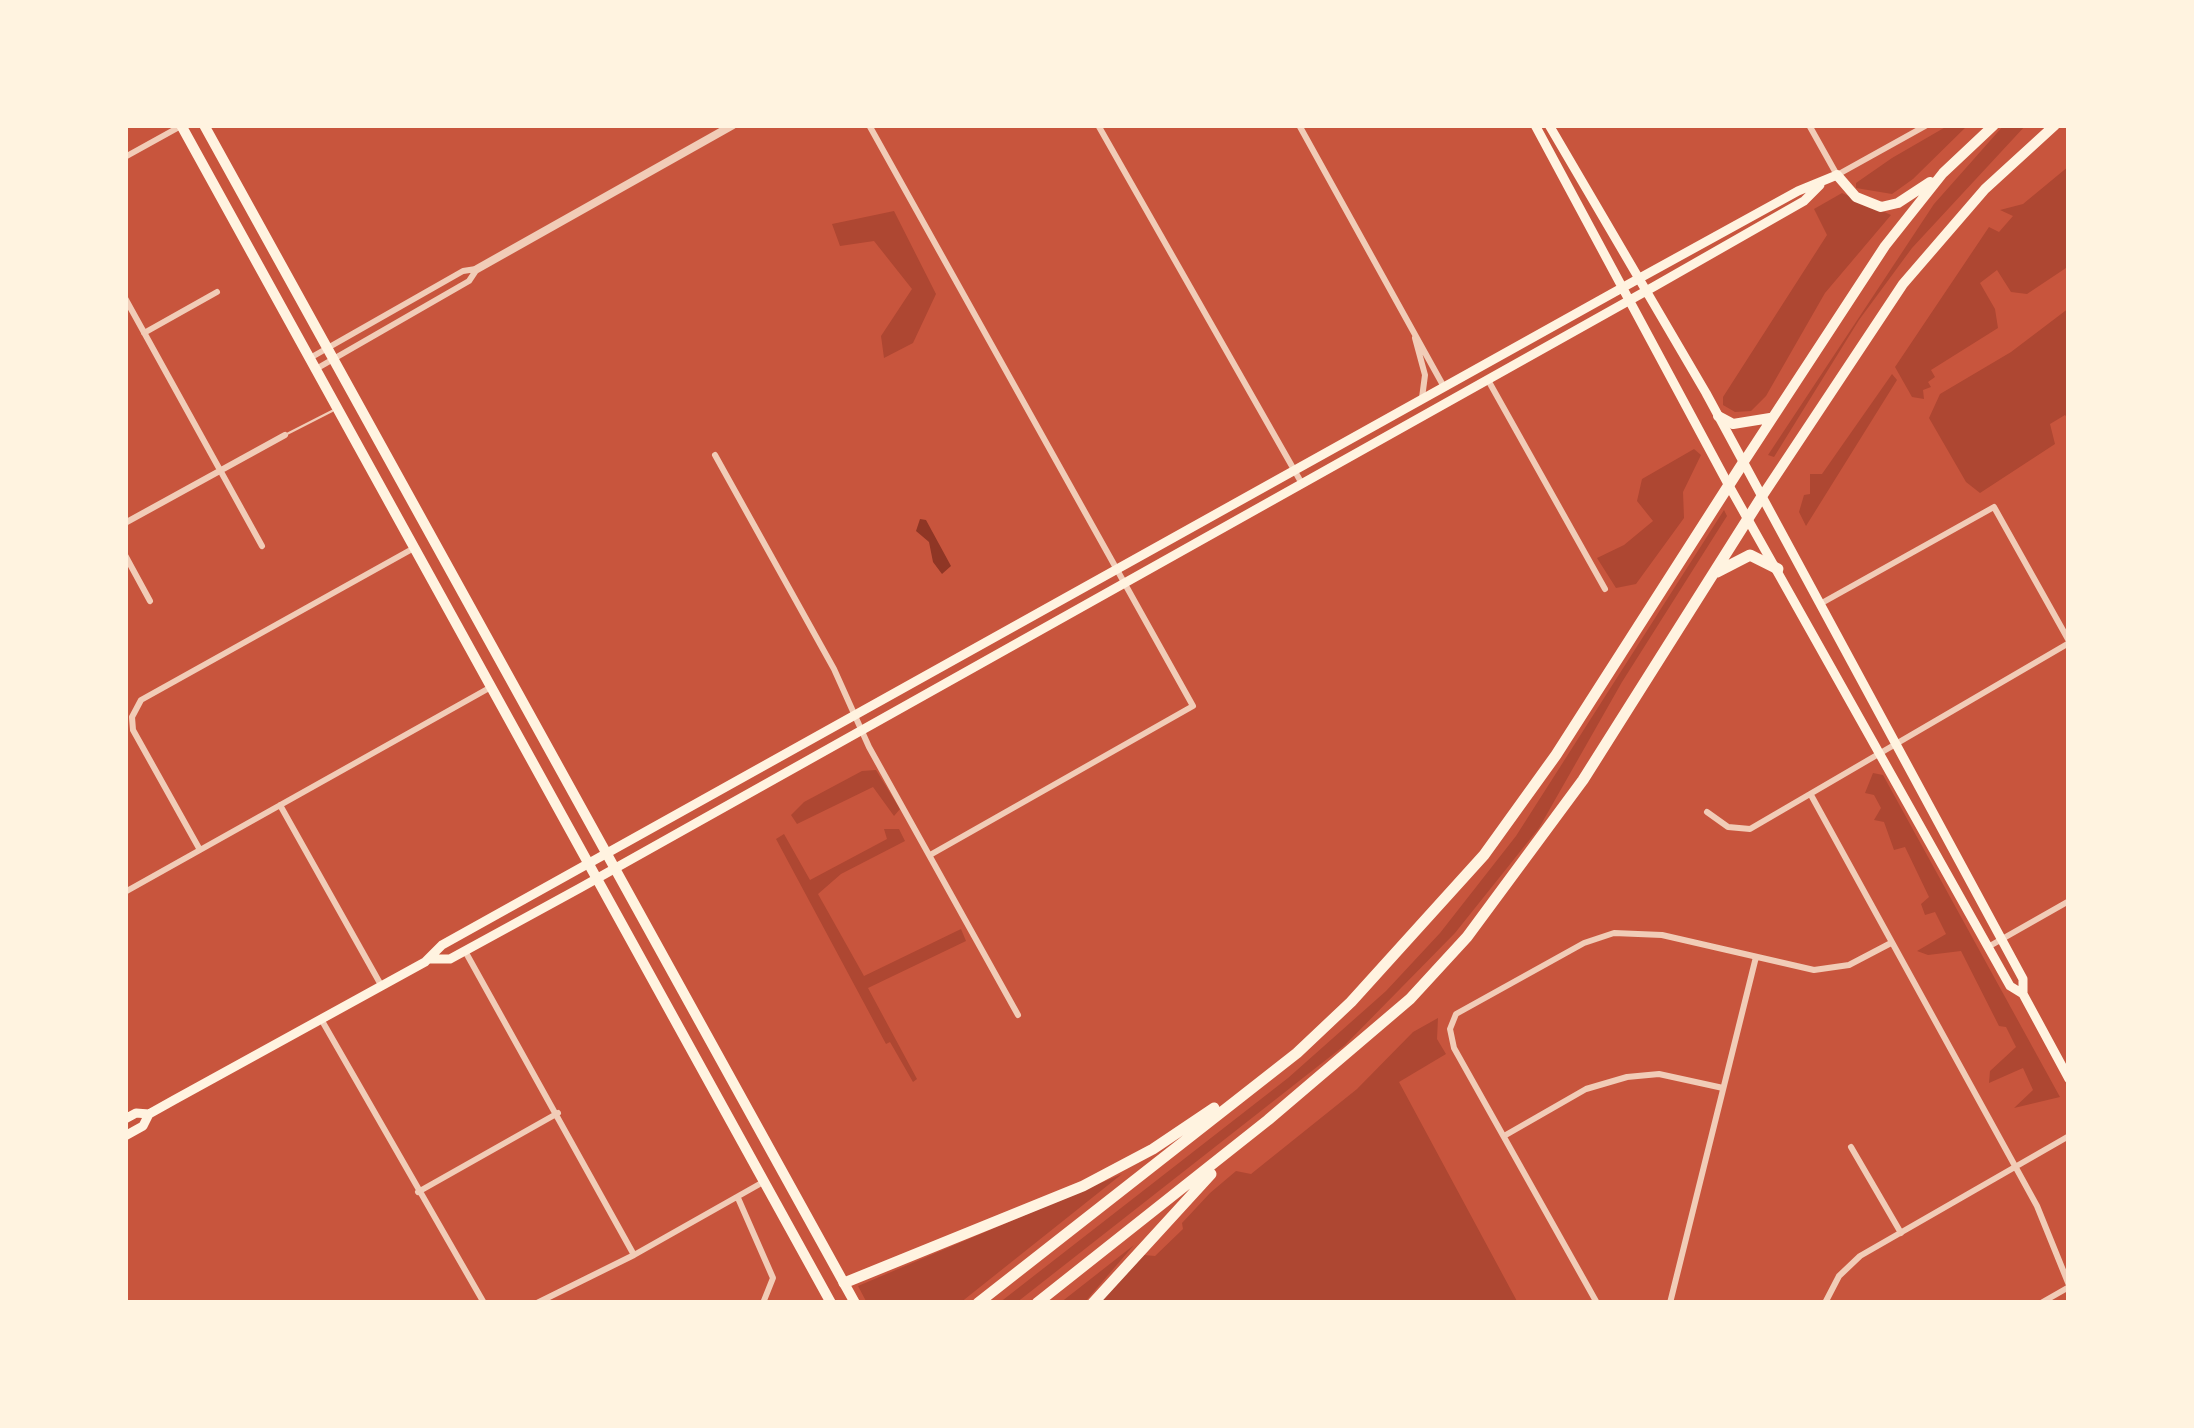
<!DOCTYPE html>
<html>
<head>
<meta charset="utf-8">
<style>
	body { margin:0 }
	#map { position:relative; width:2194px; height:1428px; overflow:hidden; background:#c8553d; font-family:Montserrat,sans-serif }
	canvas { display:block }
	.frame { position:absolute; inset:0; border:128px solid #fff3e0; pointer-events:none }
</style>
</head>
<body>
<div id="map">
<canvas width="2194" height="1428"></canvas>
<div class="frame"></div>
</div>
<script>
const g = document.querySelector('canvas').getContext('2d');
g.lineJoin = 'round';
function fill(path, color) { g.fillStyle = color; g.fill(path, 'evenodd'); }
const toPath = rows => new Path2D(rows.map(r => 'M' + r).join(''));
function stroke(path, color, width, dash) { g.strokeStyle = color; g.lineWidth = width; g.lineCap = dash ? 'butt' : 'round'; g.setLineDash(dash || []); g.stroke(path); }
fill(toPath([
	[1949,125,1968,125,1913,179,1892,194,1856,188,1856,183,1892,158],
	[2004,125,2026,125,1912,248,1859,320,1774,457,1768,455,1934,204],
	[2069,166,2069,266,2027,294,2011,292,1997,270,1980,283,1995,309,1998,328,1931,370,1935,377,1928,382,1931,387,1923,390,1924,399,1912,397,1895,367,1989,227,1999,232,2013,216,2000,210,2023,204],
	[1842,193,1891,215,1825,293,1766,396,1751,411,1735,412,1723,405,1723,397,1827,235,1814,209],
	[894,211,936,294,913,343,884,358,881,336,912,289,874,241,840,246,832,224],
	[2069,308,2069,420,2065,415,2050,424,2055,444,1980,493,1966,482,1929,418,1940,394,2011,352],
	[1892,374,1897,380,1806,526,1799,512,1804,495,1810,494,1810,474,1822,474],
	[1694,449,1701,455,1683,492,1684,518,1636,584,1616,588,1597,558,1624,545,1653,521,1637,501,1642,479],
	[1724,510,1727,516,1622,682,1539,828,1455,933,1345,1045,1016,1303,999,1303,1288,1078,1386,991,1440,933,1516,836],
	[876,770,900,809,894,816,873,787,797,824,791,815,804,802,862,771],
	[1873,773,1883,775,2060,1097,2014,1108,2033,1090,2023,1068,1989,1083,1990,1071,2016,1047,2006,1027,1999,1026,1961,951,1928,955,1917,951,1946,934,1935,912,1925,915,1921,904,1929,897,1905,847,1894,850,1884,822,1874,820,1881,808,1874,795,1865,793],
	[884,829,899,829,905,841,841,874,818,894,864,976,961,929,966,941,868,988,917,1079,913,1082,890,1042,886,1044,776,839,784,834,810,880,887,839],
	[1438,1018,1437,1039,1446,1054,1399,1082,1518,1303,1099,1303,1144,1255,1155,1256,1183,1229,1182,1223,1210,1193,1236,1171,1251,1174,1357,1089,1413,1032],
	[1122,1174,960,1303,867,1303,858,1286],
	[1134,1245,1084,1303,1060,1303]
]), '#ae4732');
fill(toPath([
	[920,519,926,520,951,566,942,574,933,562,929,542,916,531]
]), '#8f3625');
stroke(toPath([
	[285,435,332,411]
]), '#f1ccb7', 2.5);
stroke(toPath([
	[869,125,1193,706,930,855],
	[1098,125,1301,482],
	[1299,125,1444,387],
	[1809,125,1837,175,1927,125],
	[125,157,181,126],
	[125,298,262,546],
	[144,333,217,292],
	[1415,338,1425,375,1422,398],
	[310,358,463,271,476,269],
	[316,369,469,281,477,269],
	[1488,380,1605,589],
	[715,455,834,669,869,747,1018,1015],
	[125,523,285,435],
	[125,555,150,601],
	[1820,604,1994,507,2069,641],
	[1811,795,2037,1206,2069,1285],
	[280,805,381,985],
	[1707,812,1728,827,1750,829,2069,643],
	[200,850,133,730,132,717,141,700,414,548],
	[125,892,491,687],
	[1988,947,2069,901],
	[465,951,634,1255],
	[321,1019,484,1303],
	[1504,1136,1586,1089,1627,1077,1659,1074,1723,1088],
	[1851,1147,1901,1233],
	[418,1192,558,1113],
	[738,1198,773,1278,763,1303],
	[537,1303,634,1255,765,1181],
	[1597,1303,1454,1048,1450,1029,1456,1014,1584,943,1614,933,1662,935,1814,970,1849,965,1891,943],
	[1670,1303,1756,957],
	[1825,1303,1839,1276,1860,1256,2069,1136],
	[2041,1303,2069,1287]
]), '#f1ccb7', 6);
stroke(toPath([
	[477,269,733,125]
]), '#f1ccb7', 8);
stroke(toPath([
	[1535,125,1728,484,2010,986,2023,994,2069,1079],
	[1549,125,1706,393,2023,979,2023,994],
	[430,959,450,959,580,888,1655,286,1804,201,1820,185],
	[125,1119,136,1113,149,1114,174,1100,425,962,442,945,1638,279,1798,191,1837,175],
	[125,1136,143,1126,149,1114]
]), '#fff3e0', 9);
stroke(toPath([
	[181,125,831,1303],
	[204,125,855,1303]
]), '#fff3e0', 10);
stroke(toPath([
	[1837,175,1856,197,1881,207,1898,203,1930,182],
	[1718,416,1733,424,1770,418],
	[1743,463,1885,246,1943,173,1994,125],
	[1761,498,1903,284,1985,189,2055,125]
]), '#fff3e0', 10);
stroke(toPath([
	[1717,572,1750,555,1778,569],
	[844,1283,1083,1186,1153,1149,1214,1108],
	[978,1303,1297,1053,1351,1002,1484,855,1556,755,1743,463],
	[1037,1303,1268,1120,1410,999,1467,937,1583,780,1761,498],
	[1093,1303,1211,1174]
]), '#fff3e0', 11);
</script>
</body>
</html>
